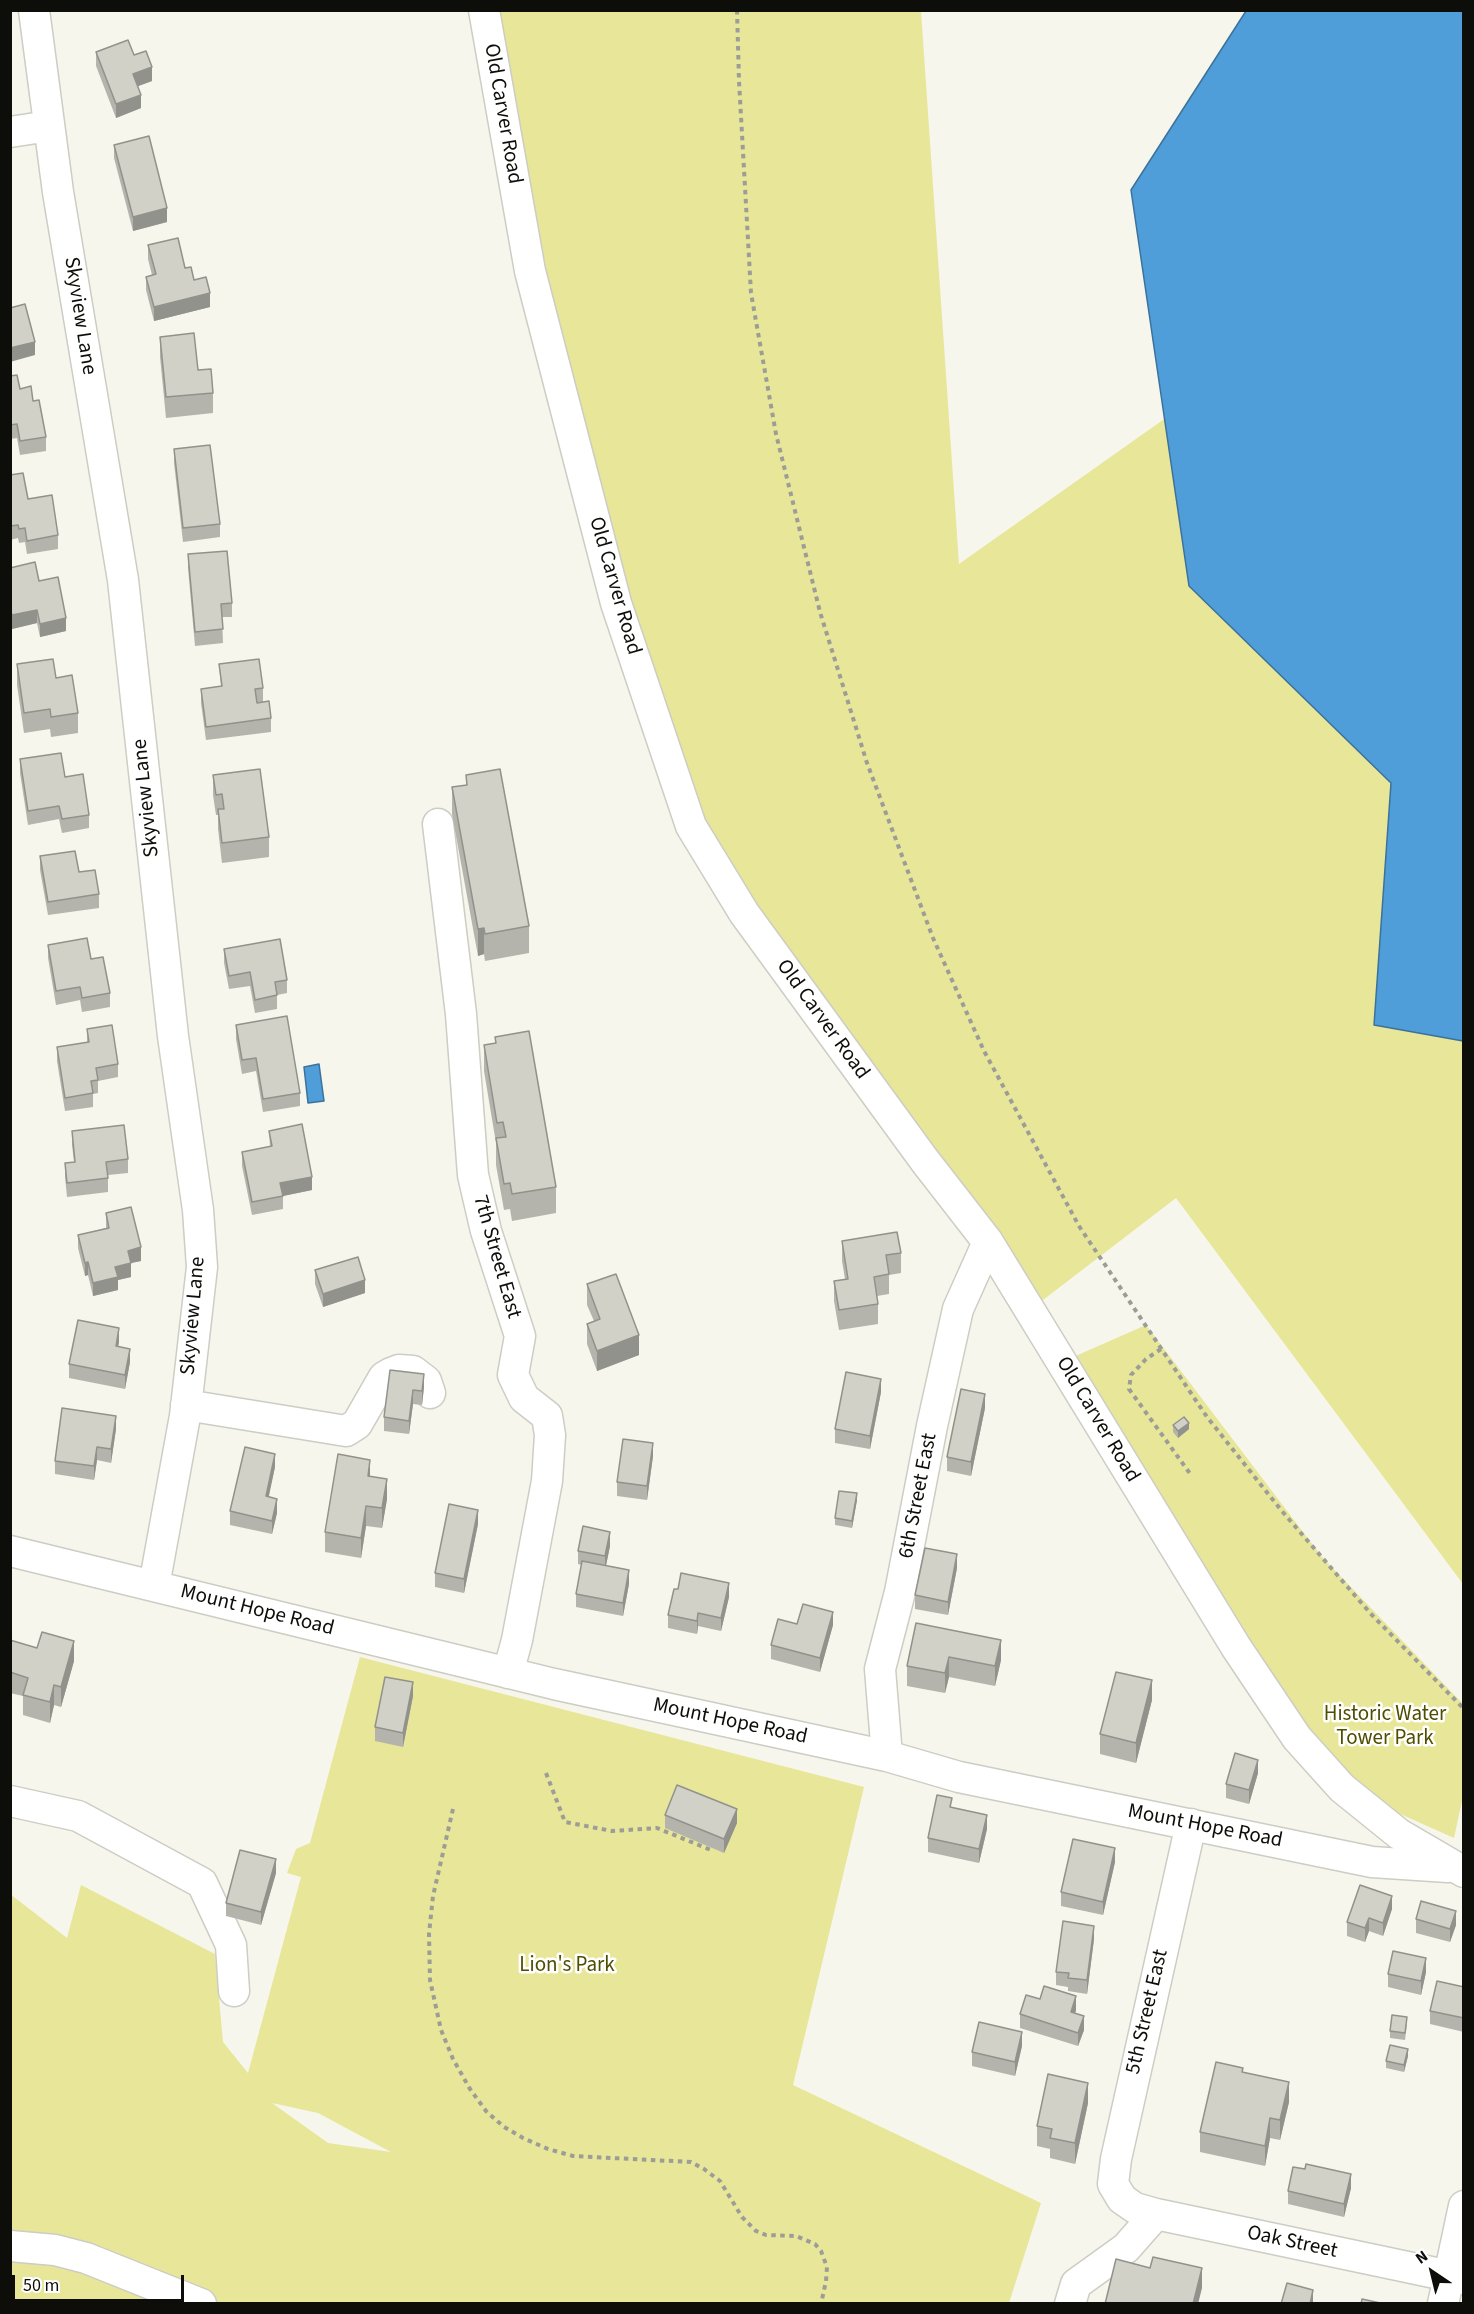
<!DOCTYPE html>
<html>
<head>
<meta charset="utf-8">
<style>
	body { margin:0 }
	#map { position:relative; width:1474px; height:2314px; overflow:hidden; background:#f6f6ed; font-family:"Source Sans 3",sans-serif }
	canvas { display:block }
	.frame { position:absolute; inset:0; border:12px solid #0d0d0a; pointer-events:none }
	.north { position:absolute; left:1402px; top:2242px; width:60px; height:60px; -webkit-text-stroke:4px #fff; paint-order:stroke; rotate:325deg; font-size:16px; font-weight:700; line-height:24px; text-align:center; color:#0d0d0a }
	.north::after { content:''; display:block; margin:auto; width:21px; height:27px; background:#0d0d0a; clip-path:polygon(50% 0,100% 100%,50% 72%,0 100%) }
	.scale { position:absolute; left:12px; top:2275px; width:172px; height:27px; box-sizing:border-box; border:3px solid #0d0d0a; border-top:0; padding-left:8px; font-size:18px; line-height:21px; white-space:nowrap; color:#0d0d0a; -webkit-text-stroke:4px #fff; paint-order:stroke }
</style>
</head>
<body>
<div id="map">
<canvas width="1474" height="2314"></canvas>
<div class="frame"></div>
<div class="north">N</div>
<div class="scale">50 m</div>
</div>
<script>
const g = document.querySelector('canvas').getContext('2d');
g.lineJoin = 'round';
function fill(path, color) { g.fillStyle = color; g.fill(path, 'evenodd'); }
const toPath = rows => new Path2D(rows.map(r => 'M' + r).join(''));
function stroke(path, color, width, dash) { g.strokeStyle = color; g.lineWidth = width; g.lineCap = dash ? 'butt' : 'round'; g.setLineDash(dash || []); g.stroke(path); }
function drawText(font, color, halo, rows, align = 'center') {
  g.font = font + ' "Source Sans 3",sans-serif'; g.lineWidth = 5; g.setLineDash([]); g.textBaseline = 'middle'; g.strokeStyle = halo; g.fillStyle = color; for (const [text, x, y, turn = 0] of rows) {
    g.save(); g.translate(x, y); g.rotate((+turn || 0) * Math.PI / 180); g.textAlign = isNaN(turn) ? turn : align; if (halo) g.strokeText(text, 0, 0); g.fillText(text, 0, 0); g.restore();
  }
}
fill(toPath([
	[494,11,921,11,959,564,1463,208,1463,1584,1176,1198,1030,1310,691,826,518,206],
	[1146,1325,1322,1557,1463,1704,1463,1796,1454,1838,1342,1788,1062,1362],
	[360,1657,864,1787,793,2085,1041,2203,1009,2303,11,2303,10,1894,67,1938,81,1885,215,1954,223,2042,248,2073,301,1877,287,1873,296,1849,310,1843],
	[272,2103,318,2113,391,2152,328,2143]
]), '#e8e698');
const water = toPath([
	[1246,11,1463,11,1463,1041,1374,1025,1391,783,1189,586,1131,190,1246,11],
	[319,1064,324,1101,308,1103,304,1067,319,1064]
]);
fill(water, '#4f9dd9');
stroke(water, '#3b729b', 1.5);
const minor = toPath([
	[34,10,58,192,123,580,173,1036,198,1210,202,1267,185,1416,154,1586],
	[484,10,530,271,616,603,691,826,744,913,925,1161,988,1242,1236,1647,1297,1738,1342,1788,1399,1834,1464,1872],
	[10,132,49,126],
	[438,824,461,1014,473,1175,486,1231,520,1336,513,1375,524,1398,547,1416,550,1435,547,1481,517,1640,508,1673],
	[186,1405,346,1431,357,1424,384,1377,391,1373,399,1370,413,1371,426,1381,430,1393],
	[10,1551,554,1684,887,1756,959,1777,1372,1862,1448,1867],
	[887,1756,880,1669,900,1592,932,1426,958,1309,988,1242],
	[10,1801,78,1816,202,1883,231,1945,234,1991],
	[1191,1824,1116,2159,1113,2184,1122,2199,1135,2208,1156,2214,1464,2279],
	[10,2246,55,2250,86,2258,201,2304],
	[1070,2304,1076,2284,1126,2248,1156,2214],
	[1443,2304,1464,2206]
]);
stroke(minor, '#cdcdc4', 33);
stroke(toPath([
	[737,10,739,81,751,293,776,434,820,612,867,763,933,938,984,1051,1079,1226,1207,1417,1281,1510,1371,1614,1464,1709],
	[1161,1349,1146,1359,1131,1375,1129,1389,1191,1475],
	[546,1773,565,1822,612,1831,657,1828,711,1850],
	[453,1809,433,1896,429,1934,430,1980,441,2030,453,2059,470,2089,486,2111,504,2127,523,2138,548,2149,573,2156,691,2162,704,2169,720,2181,742,2217,756,2231,766,2235,796,2236,815,2244,821,2251,827,2267,826,2281,821,2304]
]), '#9d9d97', 4, [4.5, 4.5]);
stroke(minor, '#fff', 30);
fill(toPath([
	[96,52,134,55,152,81,138,86,141,108,116,118,96,66],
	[114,145,167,222,133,231,114,158],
	[148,245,185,268,194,280,210,307,154,321,146,290,146,277,152,275,148,259],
	[160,337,198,370,213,393,213,413,166,418,160,357],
	[10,376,20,389,33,401,46,437,46,451,20,455,17,438,10,439],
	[174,449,220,524,220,537,183,542,174,463],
	[10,475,28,499,58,535,58,549,27,554,25,542,19,543,18,538,10,540],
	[188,554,232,603,232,617,222,617,223,643,195,646,188,568],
	[10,568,39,581,66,631,40,637,37,623,12,629,10,623],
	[17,664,56,678,78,713,78,733,51,737,50,729,24,733,17,685],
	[219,664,263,688,263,702,271,718,271,732,206,740,201,703,201,689,221,686],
	[20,759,65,777,89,815,89,828,62,833,59,819,28,825,20,773],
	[213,775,269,837,269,857,222,863,218,829,218,815,216,815,213,795],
	[466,775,529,926,529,953,485,961,484,954,478,956,452,814,452,787,466,785],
	[40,856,79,872,99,894,99,908,48,915,40,870],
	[48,945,91,959,110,993,110,1007,82,1012,80,1000,56,1005,48,958],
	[224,949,287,980,287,993,277,995,277,1009,255,1013,250,986,229,989,224,963],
	[236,1025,300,1093,300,1106,263,1112,256,1071,242,1074,236,1039],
	[87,1029,118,1064,118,1077,98,1081,98,1093,93,1094,93,1107,65,1111,57,1061,57,1047,87,1042],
	[495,1037,556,1187,556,1213,512,1221,510,1209,504,1210,496,1165,496,1143,484,1071,484,1045,495,1043],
	[72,1131,128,1159,128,1173,108,1175,108,1192,67,1197,65,1177,65,1163,74,1162,72,1145],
	[269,1131,312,1190,283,1196,283,1209,252,1215,242,1166,242,1152,270,1147],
	[106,1213,141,1261,131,1263,131,1277,118,1280,118,1290,93,1296,88,1275,85,1276,78,1248,78,1235,106,1228],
	[842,1241,901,1253,901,1273,889,1275,889,1294,877,1296,878,1304,878,1324,839,1330,834,1301,834,1281,845,1279,842,1261],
	[315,1270,365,1293,323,1307,315,1284],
	[587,1284,639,1355,597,1371,587,1344,587,1324,594,1321,587,1305],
	[119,1342,118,1346,130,1362,125,1389,69,1378,69,1364],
	[424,1374,424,1387,422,1405,413,1404,409,1434,384,1431,384,1417],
	[881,1392,870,1449,835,1443,835,1429],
	[985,1408,971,1476,947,1471,947,1457],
	[1173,1425,1189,1429,1178,1438,1173,1432],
	[116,1429,111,1463,97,1460,94,1480,55,1474,55,1461],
	[653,1456,647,1500,617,1496,617,1482],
	[275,1467,268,1497,277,1513,272,1534,230,1525,230,1511],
	[370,1476,387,1499,382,1528,366,1526,361,1558,325,1552,325,1532],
	[857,1500,852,1528,835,1525,835,1518],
	[478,1524,464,1593,435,1587,435,1573],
	[610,1546,606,1566,629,1584,623,1616,576,1607,576,1594,582,1565,578,1564,578,1551],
	[957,1568,948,1615,915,1609,915,1595],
	[729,1597,721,1631,698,1626,697,1634,668,1628,668,1615],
	[916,1623,1001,1660,995,1686,949,1677,945,1693,907,1686,907,1666],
	[797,1624,833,1625,820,1672,771,1659,771,1645],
	[10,1640,74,1661,61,1707,54,1705,50,1723,23,1715,23,1696,10,1693],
	[413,1696,403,1747,375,1741,375,1727],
	[1152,1700,1136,1763,1100,1754,1100,1734],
	[1258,1773,1249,1804,1226,1798,1226,1784],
	[952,1808,987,1829,979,1863,928,1852,928,1838],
	[665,1815,737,1823,724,1853,665,1828],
	[1115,1862,1103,1915,1061,1906,1061,1892],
	[276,1873,261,1925,226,1916,226,1903],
	[1392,1909,1383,1936,1369,1931,1365,1942,1347,1936,1347,1922],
	[1416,1919,1456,1925,1450,1942,1416,1933],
	[1094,1939,1087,1994,1068,1991,1068,1987,1056,1985,1056,1972],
	[1426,1972,1421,1995,1388,1987,1388,1974],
	[1464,1987,1464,2032,1430,2024,1430,2011],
	[1076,2010,1075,2013,1084,2030,1078,2046,1020,2028,1020,2014],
	[1407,2024,1405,2040,1390,2038,1390,2031],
	[1022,2046,1015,2076,972,2066,972,2052],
	[1408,2056,1404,2072,1386,2068,1386,2061],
	[1243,2072,1289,2102,1280,2140,1270,2138,1265,2166,1200,2152,1200,2132],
	[1088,2103,1075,2164,1050,2158,1050,2149,1037,2146,1037,2126],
	[1351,2188,1344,2217,1288,2204,1288,2191]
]), '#b4b4ac');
fill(toPath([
	[152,67,152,81,133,88,133,74],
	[141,95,141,108,116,118,116,104],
	[167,208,167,222,133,231,133,217],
	[210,293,210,307,154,321,154,307],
	[35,342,35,355,10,362,10,348],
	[37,610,37,623,12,629,12,615],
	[66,618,66,631,40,637,40,624],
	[484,928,484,954,478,956,478,929],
	[312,1177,312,1190,283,1196,280,1183],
	[141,1247,141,1261,131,1263,131,1277,118,1280,118,1290,93,1296,93,1283,115,1267,128,1251],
	[88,1262,88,1275,85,1276,85,1263],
	[365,1280,365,1293,323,1307,323,1294],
	[119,1328,119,1342,116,1359,116,1346],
	[639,1335,639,1355,597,1371,597,1351],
	[130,1349,130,1362,125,1389,125,1375],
	[424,1374,424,1387,422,1405,422,1391],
	[881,1379,881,1392,870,1449,870,1436],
	[413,1390,413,1404,409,1434,409,1421],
	[985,1394,985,1408,971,1476,971,1462],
	[116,1416,116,1429,111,1463,111,1449],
	[1189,1423,1189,1429,1178,1438,1178,1431],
	[653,1443,653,1456,647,1500,647,1486],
	[97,1447,97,1460,94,1480,94,1466],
	[275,1454,275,1467,266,1510,266,1496],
	[370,1460,370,1480,368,1476],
	[387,1479,387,1499,382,1528,382,1508],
	[857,1493,857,1500,852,1528,852,1521],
	[277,1499,277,1513,272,1534,272,1521],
	[366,1506,366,1526,361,1558,361,1538],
	[478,1510,478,1524,464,1593,464,1579],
	[610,1532,610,1546,605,1570,605,1556],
	[957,1554,957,1568,948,1615,948,1602],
	[629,1570,629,1584,623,1616,623,1603],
	[729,1583,729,1597,721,1631,721,1618],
	[833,1612,833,1625,820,1672,820,1658],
	[698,1613,698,1626,697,1634,697,1621],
	[1001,1640,1001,1660,995,1686,995,1666],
	[74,1641,74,1661,61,1707,61,1687],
	[949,1657,949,1677,945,1693,945,1673],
	[1152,1680,1152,1700,1136,1763,1136,1743],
	[413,1682,413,1696,403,1747,403,1733],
	[54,1685,54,1705,50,1723,50,1702],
	[1258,1760,1258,1773,1249,1804,1249,1790],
	[737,1809,737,1823,724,1853,724,1839],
	[987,1815,987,1829,979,1863,979,1849],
	[1115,1848,1115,1862,1103,1915,1103,1902],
	[276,1859,276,1873,261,1925,261,1912],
	[1392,1896,1392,1909,1383,1936,1383,1923],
	[1456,1911,1456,1925,1450,1942,1450,1929],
	[1369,1918,1369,1931,1365,1942,1365,1928],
	[1094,1926,1094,1939,1087,1994,1087,1980],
	[1426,1958,1426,1972,1421,1995,1421,1981],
	[1076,1996,1076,2010,1071,2026,1071,2012],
	[1084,2016,1084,2030,1078,2046,1078,2033],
	[1022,2032,1022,2046,1015,2076,1015,2062],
	[1408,2049,1408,2056,1404,2072,1404,2065],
	[1289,2082,1289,2102,1280,2140,1280,2120],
	[1088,2083,1088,2103,1075,2164,1075,2143],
	[1270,2118,1270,2138,1265,2166,1265,2146],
	[1351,2174,1351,2188,1344,2217,1344,2204],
	[1202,2268,1202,2288,1198,2304,1193,2304],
	[1313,2290,1313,2304,1310,2304]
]), '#92928c');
const building = toPath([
	[128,40,134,55,146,51,152,67,133,74,141,95,116,104,96,52,128,40],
	[149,136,167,208,133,217,114,145,149,136],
	[178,238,185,268,191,267,194,280,206,277,210,293,154,307,146,277,156,274,148,245,178,238],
	[25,304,35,342,10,348,10,308,25,304],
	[194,333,198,370,211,369,213,393,166,397,160,337,194,333],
	[17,375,20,389,31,386,33,401,39,400,46,437,20,441,17,424,10,425,10,376,17,375],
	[210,445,220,524,183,528,174,449,210,445],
	[23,473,28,499,52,495,58,535,27,541,25,528,19,529,18,525,10,526,10,475,23,473],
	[227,551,232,603,221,604,223,629,195,632,188,554,227,551],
	[35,562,39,581,58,577,66,618,40,624,37,610,12,615,10,609,10,568,35,562],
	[53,659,56,678,72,675,78,713,51,717,50,709,24,713,17,664,53,659],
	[259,659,263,688,255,689,257,703,269,701,271,718,206,727,201,689,222,686,219,664,259,659],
	[61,753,65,777,83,774,89,815,62,819,59,806,28,811,20,759,61,753],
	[260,769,269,837,222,843,218,809,224,809,222,794,216,795,213,775,260,769],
	[500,769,529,926,485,934,484,928,478,929,452,787,467,785,466,775,500,769],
	[75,851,79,872,95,870,99,894,48,902,40,856,75,851],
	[87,938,91,959,103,957,110,993,82,998,80,987,56,991,48,945,87,938],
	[280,939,287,980,275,982,277,995,255,1000,250,972,229,976,224,949,280,939],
	[287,1016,300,1093,263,1099,256,1058,242,1060,236,1025,287,1016],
	[112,1025,118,1064,96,1068,98,1080,91,1081,93,1093,65,1098,57,1047,89,1042,87,1029,112,1025],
	[529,1031,556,1187,512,1194,510,1183,504,1184,496,1138,506,1137,503,1122,497,1123,484,1045,496,1043,495,1037,529,1031],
	[302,1124,312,1177,280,1183,283,1196,252,1202,242,1152,272,1146,269,1131,302,1124],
	[124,1125,128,1159,106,1162,108,1178,67,1183,65,1163,75,1162,72,1131,124,1125],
	[131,1207,141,1247,128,1251,131,1263,115,1267,118,1277,93,1283,88,1262,85,1263,78,1235,109,1228,106,1213,131,1207],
	[897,1232,901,1253,886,1255,889,1274,874,1277,878,1304,839,1310,834,1281,848,1279,842,1241,897,1232],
	[358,1257,365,1280,323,1294,315,1270,358,1257],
	[616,1274,639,1335,597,1351,587,1324,600,1319,587,1284,616,1274],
	[78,1320,119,1328,116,1346,130,1349,125,1375,69,1364,78,1320],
	[390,1370,424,1374,422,1391,413,1390,409,1421,384,1417,390,1370],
	[846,1372,881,1379,870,1436,835,1429,846,1372],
	[961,1389,985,1394,971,1462,947,1457,961,1389],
	[62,1408,116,1416,111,1449,97,1447,94,1466,55,1461,62,1408],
	[1184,1417,1189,1423,1178,1431,1173,1425,1184,1417],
	[623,1439,653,1443,647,1486,617,1482,623,1439],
	[245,1447,275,1454,266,1496,277,1499,272,1521,230,1511,245,1447],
	[338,1454,370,1460,368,1476,387,1479,382,1508,366,1506,361,1538,325,1532,338,1454],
	[839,1491,857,1493,852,1521,835,1518,839,1491],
	[449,1504,478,1510,464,1579,435,1573,449,1504],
	[583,1526,610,1532,605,1556,578,1551,583,1526],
	[925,1548,957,1554,948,1602,915,1595,925,1548],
	[582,1561,629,1570,623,1603,576,1594,582,1561],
	[681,1573,729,1583,721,1618,698,1613,697,1621,668,1615,674,1589,678,1589,681,1573],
	[803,1604,833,1612,820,1658,771,1645,778,1619,797,1624,803,1604],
	[916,1623,1001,1640,995,1666,949,1657,945,1673,907,1666,916,1623],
	[42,1632,74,1641,61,1687,54,1685,50,1702,23,1695,28,1678,10,1672,10,1640,37,1648,42,1632],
	[1116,1672,1152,1680,1136,1743,1100,1734,1116,1672],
	[385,1677,413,1682,403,1733,375,1727,385,1677],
	[1235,1753,1258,1760,1249,1790,1226,1784,1235,1753],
	[677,1785,737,1809,724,1839,665,1815,677,1785],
	[937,1795,952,1798,950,1807,987,1815,979,1849,928,1838,937,1795],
	[1073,1839,1115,1848,1103,1902,1061,1892,1073,1839],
	[240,1850,276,1859,261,1912,226,1903,240,1850],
	[1360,1885,1392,1896,1383,1923,1369,1918,1365,1928,1347,1922,1360,1885],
	[1421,1901,1456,1911,1450,1929,1416,1919,1421,1901],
	[1063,1921,1094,1926,1087,1980,1068,1978,1069,1973,1056,1972,1063,1921],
	[1393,1951,1426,1958,1421,1981,1388,1974,1393,1951],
	[1437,1981,1464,1987,1464,2018,1430,2011,1437,1981],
	[1044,1986,1076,1996,1071,2012,1084,2016,1078,2033,1020,2014,1026,1995,1040,1999,1044,1986],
	[1392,2015,1407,2017,1405,2033,1390,2031,1392,2015],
	[979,2022,1022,2032,1015,2062,972,2052,979,2022],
	[1390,2045,1408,2049,1404,2065,1386,2061,1390,2045],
	[1216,2062,1243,2068,1242,2072,1289,2082,1280,2120,1270,2118,1265,2146,1200,2132,1216,2062],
	[1048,2074,1088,2083,1075,2143,1050,2138,1052,2129,1037,2126,1048,2074],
	[1306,2164,1351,2174,1344,2204,1288,2191,1293,2167,1305,2169,1306,2164],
	[1153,2257,1202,2268,1193,2304,1105,2304,1116,2259,1150,2268,1153,2257],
	[1287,2283,1313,2290,1310,2304,1281,2304,1287,2283],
	[1362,2299,1385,2304,1361,2304,1362,2299]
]);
fill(building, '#d1d1c8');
stroke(building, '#92928c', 1.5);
drawText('21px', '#0d0d0a', '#fff', [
	["Old Carver Road",502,114,80],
	["Skyview Lane",79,316,81],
	["Old Carver Road",614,586,74],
	["Skyview Lane",147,798,-96],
	["Old Carver Road",822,1020,54],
	["7th Street East",496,1257,74],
	["Skyview Lane",194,1316,-85],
	["Old Carver Road",1097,1420,59],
	["6th Street East",919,1496,-79],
	["Mount Hope Road",257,1611,14],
	["Mount Hope Road",730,1722,12],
	["Mount Hope Road",1205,1827,11],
	["5th Street East",1148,2012,-77],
	["Oak Street",1292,2243,12]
]);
drawText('21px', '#4f4d00', '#fff', [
	["Historic Water",1385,1715],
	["Tower Park",1385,1739],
	["Lion's Park",567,1966]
]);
</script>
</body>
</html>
